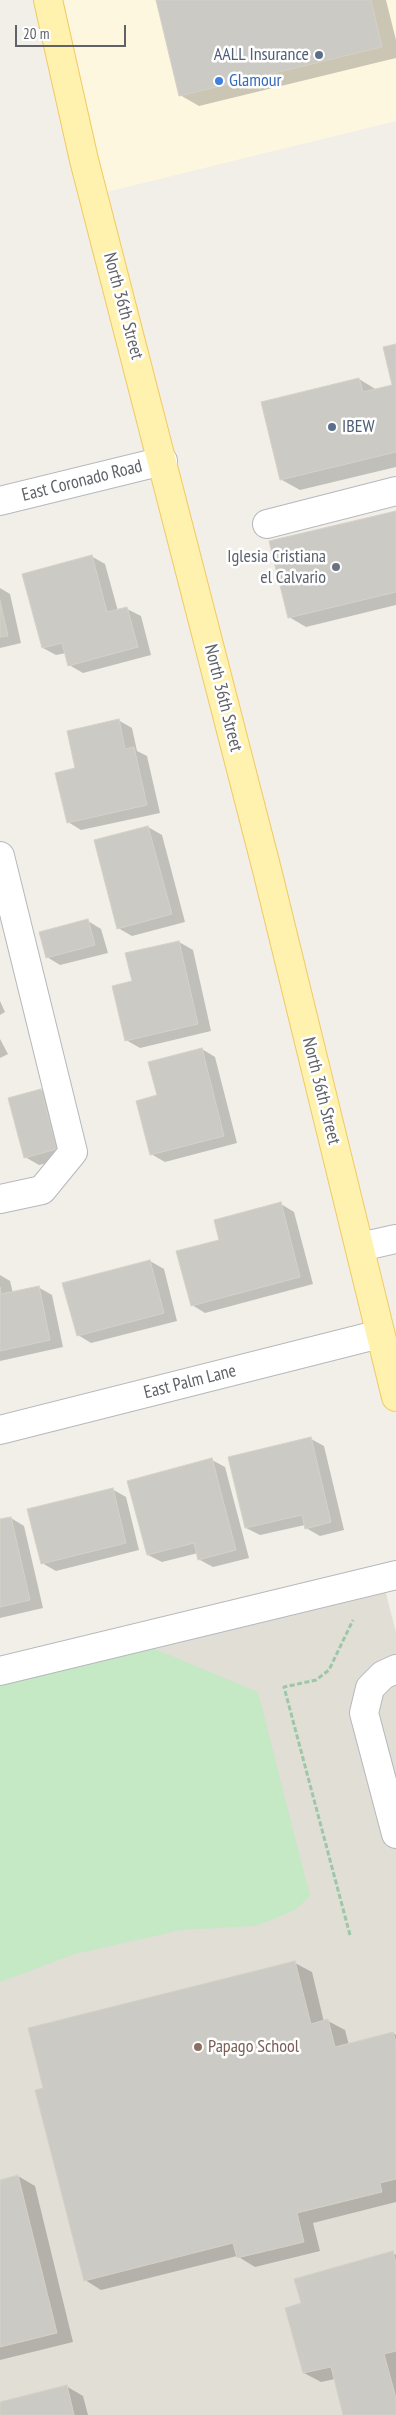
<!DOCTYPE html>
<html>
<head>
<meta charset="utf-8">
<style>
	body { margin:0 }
	#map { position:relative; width:396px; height:2415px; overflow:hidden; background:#f1efe8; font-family:"PT Sans Narrow",sans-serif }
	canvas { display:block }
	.scale { position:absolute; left:15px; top:25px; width:111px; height:22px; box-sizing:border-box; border:2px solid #5f6368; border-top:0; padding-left:6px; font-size:15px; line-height:18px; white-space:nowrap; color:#5f6368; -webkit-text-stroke:4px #fff; paint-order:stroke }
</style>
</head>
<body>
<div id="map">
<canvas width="396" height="2415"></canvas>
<div class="scale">20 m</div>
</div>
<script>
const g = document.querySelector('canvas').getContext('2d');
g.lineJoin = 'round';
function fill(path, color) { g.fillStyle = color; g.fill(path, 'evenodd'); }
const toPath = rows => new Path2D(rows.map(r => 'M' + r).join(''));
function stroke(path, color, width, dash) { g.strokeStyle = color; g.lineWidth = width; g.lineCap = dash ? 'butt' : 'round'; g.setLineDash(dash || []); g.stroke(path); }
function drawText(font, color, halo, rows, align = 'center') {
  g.font = font + ' "PT Sans Narrow",sans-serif'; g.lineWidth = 5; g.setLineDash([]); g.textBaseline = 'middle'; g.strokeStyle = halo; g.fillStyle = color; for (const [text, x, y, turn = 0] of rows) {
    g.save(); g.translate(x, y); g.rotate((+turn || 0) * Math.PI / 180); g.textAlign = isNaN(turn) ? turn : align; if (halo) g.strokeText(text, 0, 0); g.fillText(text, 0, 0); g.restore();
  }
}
fill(toPath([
	[48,0,396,0,396,121,94,195]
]), '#fef7e0');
fill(toPath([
	[384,1586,396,1632,396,2415,0,2415,0,1680]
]), '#e1ded6');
fill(toPath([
	[131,1639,258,1692,310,1896,295,1910,256,1926,181,1930,75,1954,0,1982,0,1673]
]), '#c5e8c5');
fill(toPath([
	[157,0,386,0,396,40,396,58,199,106,180,95],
	[396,345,396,467,300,490,282,480,359,379,377,390,393,386],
	[396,512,396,605,306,627,289,617],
	[91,556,105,564,118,611,127,609,141,616,151,655,83,673,69,665,66,653,56,655,43,648],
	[0,588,10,594,21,643,0,648],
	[118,720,132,728,137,751,147,756,160,813,81,830,68,822,77,769],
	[148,827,162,835,185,922,132,936,118,928],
	[88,921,101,929,108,953,60,965,47,957],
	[179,942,193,950,211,1031,140,1048,126,1040,133,982],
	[0,1001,5,1012,0,1015],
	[0,1039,8,1054,0,1058],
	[202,1049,215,1057,237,1143,165,1162,151,1154,159,1096],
	[41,1090,54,1098,70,1157,39,1165,25,1157],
	[281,1204,294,1212,313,1284,205,1313,192,1305,220,1240],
	[150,1261,164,1269,177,1321,91,1343,78,1335],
	[0,1275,10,1281,13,1293,38,1287,52,1295,63,1347,0,1361],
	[311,1439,324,1446,344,1530,320,1536,306,1528,305,1525,260,1535,246,1528],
	[212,1460,225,1467,249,1558,213,1567,200,1560,198,1553,162,1562,148,1555],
	[112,1489,126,1497,139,1550,56,1571,42,1563],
	[11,1518,24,1526,43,1608,0,1618,0,1520],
	[295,1963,312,1972,324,2022,328,2021,345,2030,349,2045,393,2033,396,2035,396,2202,313,2223,320,2251,255,2267,237,2256,101,2290,85,2280,44,2089],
	[18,2176,35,2186,73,2342,0,2360,0,2181],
	[392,2253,396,2255,396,2415,344,2415,335,2379,321,2382,304,2373],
	[66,2386,83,2396,88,2415,0,2415,0,2403]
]), '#0003');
const building = toPath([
	[156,0,371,0,382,47,179,96,156,0],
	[396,344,396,452,280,480,261,402,359,378,363,392,392,385,383,347,396,344],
	[396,511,396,592,288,618,269,541,396,511],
	[92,555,107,612,127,607,138,647,68,666,62,643,42,648,22,574,92,555],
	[0,601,8,636,0,637,0,601],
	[119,719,125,749,134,747,147,805,67,823,55,773,75,768,67,731,119,719],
	[148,826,172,914,117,929,94,840,148,826],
	[88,919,95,945,46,958,39,932,88,919],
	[179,941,198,1024,125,1041,112,986,132,981,125,953,179,941],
	[202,1048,224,1136,150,1155,136,1101,157,1095,148,1062,202,1048],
	[41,1089,57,1149,24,1158,8,1098,41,1089],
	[281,1202,300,1277,191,1306,176,1251,219,1240,214,1220,281,1202],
	[150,1260,164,1313,77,1336,62,1283,150,1260],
	[39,1286,50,1340,0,1351,0,1287,1,1294,39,1286],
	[311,1437,331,1522,305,1529,302,1515,245,1528,228,1457,311,1437],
	[212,1458,236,1550,198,1560,194,1543,147,1555,127,1481,212,1458],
	[113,1488,126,1543,41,1564,27,1509,113,1488],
	[11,1517,30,1600,0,1607,0,1519,11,1517],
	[295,1961,311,2024,328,2019,335,2047,393,2032,396,2042,396,2179,380,2183,382,2192,297,2213,304,2242,237,2258,233,2243,84,2281,35,2090,43,2088,28,2028,295,1961],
	[18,2175,57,2333,0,2347,0,2180,18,2175],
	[393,2251,396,2262,396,2351,384,2354,396,2398,396,2415,343,2415,331,2367,303,2373,285,2308,301,2303,294,2279,393,2251],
	[67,2385,74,2415,0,2415,0,2402,67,2385]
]);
fill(building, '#cccac5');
stroke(building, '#d6d1c6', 1);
const minor = toPath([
	[0,501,163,461],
	[267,524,396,491],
	[0,856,73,1152,42,1190,0,1199],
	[360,1247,396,1239],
	[0,1430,380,1334],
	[396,1669,383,1675,370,1688,364,1713,396,1834],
	[0,1671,396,1575]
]);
const major = toPath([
	[48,0,84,160,267,870,396,1397]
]);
stroke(minor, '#b5b8bc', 30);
stroke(major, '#f2c960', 30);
stroke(toPath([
	[350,1935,284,1687,316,1680,329,1670,353,1620]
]), '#9cc7a9', 3, [5, 2.5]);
stroke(minor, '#fff', 28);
stroke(major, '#fff2af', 28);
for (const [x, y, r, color] of [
	[319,55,5,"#5c6f8a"],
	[219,81,5,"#3f7fe0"],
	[332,427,5,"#5c6f8a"],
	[336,567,5,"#6b7280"],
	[198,2047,5,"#8d6e63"]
]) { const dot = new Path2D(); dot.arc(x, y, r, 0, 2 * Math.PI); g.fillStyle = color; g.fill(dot); stroke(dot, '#fff', 2); }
drawText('18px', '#4e5e75', '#fff', [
	["AALL Insurance",309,55],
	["IBEW",342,427,"left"]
], 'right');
drawText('18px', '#366cbe', '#fff', [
	["Glamour",229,81]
], 'left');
drawText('18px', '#5f6368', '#fff', [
	["North 36th Street",123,306,75],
	["East Coronado Road",82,481,-14],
	["North 36th Street",223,698,76],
	["North 36th Street",321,1091,76],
	["East Palm Lane",190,1382,-14]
]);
drawText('18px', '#5b616d', '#fff', [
	["Iglesia Cristiana",326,557],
	["el Calvario",326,578]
], 'right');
drawText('18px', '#785e54', '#fff', [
	["Papago School",208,2047]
], 'left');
</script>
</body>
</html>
